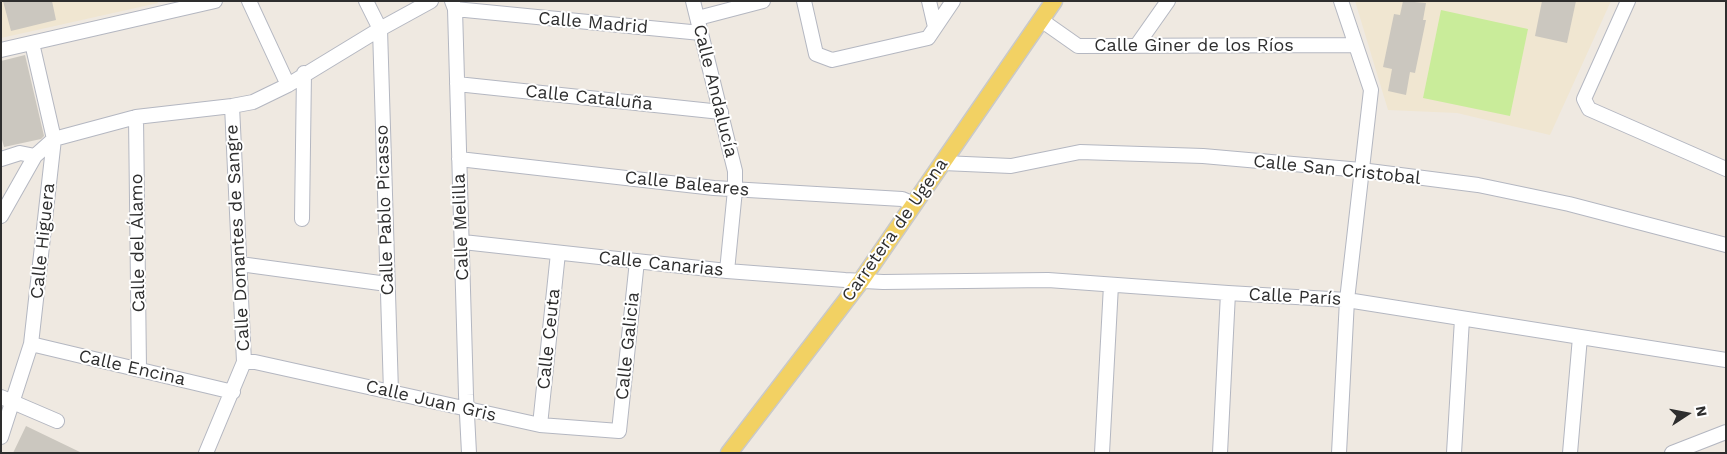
<!DOCTYPE html>
<html>
<head>
<meta charset="utf-8">
<style>
	body { margin:0 }
	#map { position:relative; width:1727px; height:454px; overflow:hidden; background:#efe9e1; font-family:"Work Sans",sans-serif }
	canvas { display:block }
	.frame { position:absolute; inset:0; border:2px solid #2e2e2e; pointer-events:none }
	.north { position:absolute; left:1662px; top:389px; width:50px; height:50px; -webkit-text-stroke:4px #fff; paint-order:stroke; rotate:79deg; font-size:14px; font-weight:700; line-height:20px; text-align:center; color:#2e2e2e }
	.north::after { content:''; display:block; margin:auto; width:18px; height:22px; background:#2e2e2e; clip-path:polygon(50% 0,100% 100%,50% 72%,0 100%) }
</style>
</head>
<body>
<div id="map">
<canvas width="1727" height="454"></canvas>
<div class="frame"></div>
<div class="north">N</div>
</div>
<script>
const g = document.querySelector('canvas').getContext('2d');
g.lineJoin = 'round';
function fill(path, color) { g.fillStyle = color; g.fill(path, 'evenodd'); }
const toPath = rows => new Path2D(rows.map(r => 'M' + r).join(''));
function stroke(path, color, width, dash) { g.strokeStyle = color; g.lineWidth = width; g.lineCap = dash ? 'butt' : 'round'; g.setLineDash(dash || []); g.stroke(path); }
function drawText(font, color, halo, rows, align = 'center') {
  g.font = font + ' "Work Sans",sans-serif'; g.lineWidth = 4; g.setLineDash([]); g.textBaseline = 'middle'; g.strokeStyle = halo; g.fillStyle = color; for (const [text, x, y, turn = 0] of rows) {
    g.save(); g.translate(x, y); g.rotate((+turn || 0) * Math.PI / 180); g.textAlign = isNaN(turn) ? turn : align; if (halo) g.strokeText(text, 0, 0); g.fillText(text, 0, 0); g.restore();
  }
}
fill(toPath([
	[1,1,157,1,158,3,1,38],
	[1355,1,1611,1,1550,135,1457,113,1388,110]
]), '#f0e6d1');
fill(toPath([
	[1441,10,1528,29,1510,116,1423,98]
]), '#c9ec9a');
fill(toPath([
	[3,1,52,1,56,20,11,31],
	[1403,1,1426,3,1423,20,1426,20,1415,73,1410,72,1406,95,1388,91,1392,69,1383,67,1394,14,1400,15],
	[1542,1,1576,1,1567,43,1535,36],
	[25,55,44,136,41,139,4,147,1,136,1,61],
	[26,426,82,453,13,453]
]), '#cbc7bf');
const minor = toPath([
	[249,1,288,85],
	[366,1,380,29,391,392],
	[452,1,455,9,466,395,469,453],
	[693,1,735,171,735,190,727,271],
	[804,1,816,54,832,60,928,38,953,1],
	[929,1,935,27],
	[1628,1,1584,99,1589,109,1726,169],
	[455,9,701,33],
	[698,18,763,1],
	[1041,20,1078,46,1355,45],
	[1137,45,1168,1],
	[1,50,215,1],
	[457,84,721,112],
	[136,117,139,369],
	[1,159,20,153,35,156],
	[459,159,714,188,902,199,914,204],
	[943,163,1011,166,1080,152,1203,156,1361,170,1478,185,1569,204,1726,245],
	[1,216,35,156,54,139,136,117,232,106,253,102,288,85,380,29,431,1],
	[302,219,304,73],
	[463,242,727,271,845,280,883,282,1048,280,1228,293,1347,300,1726,360],
	[240,264,387,284],
	[31,344,233,392],
	[244,362,255,362,540,425,619,431,637,261],
	[1,397,57,421],
	[540,425,558,253],
	[1,437,31,344,54,139,32,43],
	[206,453,244,362,232,106],
	[1102,453,1111,285],
	[1220,453,1228,293],
	[1339,453,1347,300,1371,90,1341,1],
	[1454,453,1462,319],
	[1570,453,1580,337],
	[1672,453,1726,432]
]);
const major = toPath([
	[729,453,861,281,1054,1]
]);
stroke(minor, '#b4b7c1', 16);
stroke(major, '#c9c9c9', 19);
stroke(minor, '#fff', 14);
stroke(major, '#f2d163', 16);
drawText('18px', '#2e2e2e', '#fff', [
	["Calle Madrid",593,23,5],
	["Calle Giner de los Ríos",1194,46],
	["Calle Andalucía",715,91,76],
	["Calle Cataluña",589,98,6],
	["Calle San Cristobal",1337,170,6],
	["Calle Baleares",687,184,6],
	["Calle Pablo Picasso",385,210,-92],
	["Calle Melilla",461,227,-92],
	["Carretera de Ugena",895,230,-55],
	["Calle Donantes de Sangre",238,238,-93],
	["Calle Higuera",43,241,-84],
	["Calle del Álamo",138,243,-91],
	["Calle Canarias",661,264,6],
	["Calle París",1295,297,3],
	["Calle Ceuta",549,339,-84],
	["Calle Galicia",628,346,-84],
	["Calle Encina",132,368,13],
	["Calle Juan Gris",431,401,13]
]);
</script>
</body>
</html>
